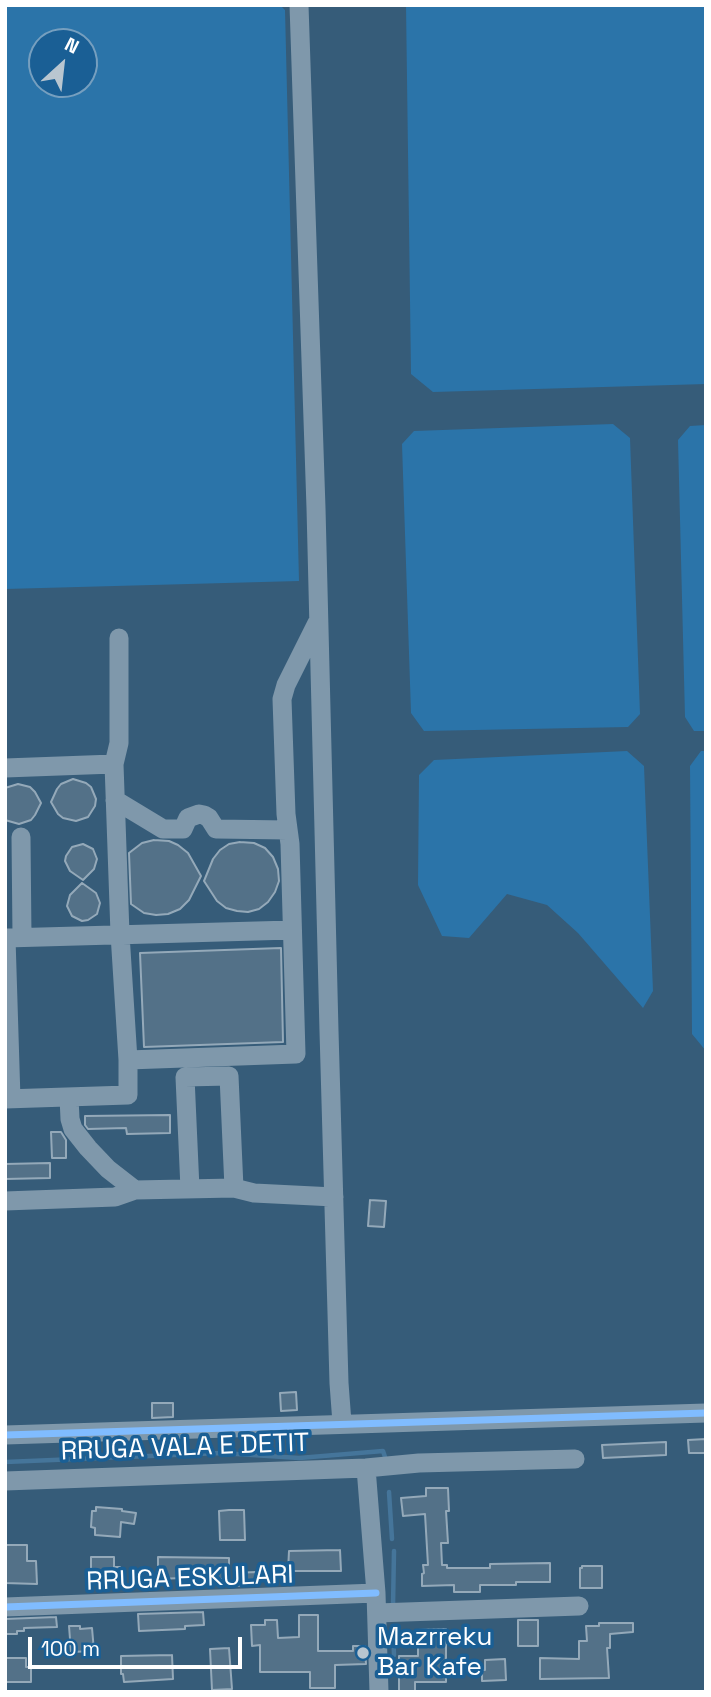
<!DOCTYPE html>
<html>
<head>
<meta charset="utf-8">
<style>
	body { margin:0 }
	#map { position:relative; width:711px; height:1697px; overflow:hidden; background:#365c79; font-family:"Space Grotesk",sans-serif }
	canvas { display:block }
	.frame { position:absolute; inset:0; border:7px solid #fff; pointer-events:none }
	.north { position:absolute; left:28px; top:28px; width:70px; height:70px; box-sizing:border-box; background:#1a5f95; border:2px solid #769fbf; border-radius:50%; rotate:27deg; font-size:19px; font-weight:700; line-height:28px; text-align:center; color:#fff }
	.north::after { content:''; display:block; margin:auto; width:24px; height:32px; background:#b9c6d0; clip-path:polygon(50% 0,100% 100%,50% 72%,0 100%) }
	.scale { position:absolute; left:28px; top:1637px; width:214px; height:32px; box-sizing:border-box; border:4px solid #fff; border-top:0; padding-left:9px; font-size:21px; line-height:24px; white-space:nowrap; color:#fff; -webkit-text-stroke:5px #1a5f95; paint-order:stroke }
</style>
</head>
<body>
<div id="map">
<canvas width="711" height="1697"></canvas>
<div class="frame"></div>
<div class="north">N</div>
<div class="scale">100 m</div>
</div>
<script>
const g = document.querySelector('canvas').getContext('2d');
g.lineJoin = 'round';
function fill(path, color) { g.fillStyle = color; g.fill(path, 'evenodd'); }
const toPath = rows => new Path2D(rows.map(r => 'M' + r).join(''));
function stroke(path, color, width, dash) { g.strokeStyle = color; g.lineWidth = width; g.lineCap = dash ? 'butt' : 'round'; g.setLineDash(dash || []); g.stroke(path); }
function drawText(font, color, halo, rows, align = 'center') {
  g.font = font + ' "Space Grotesk",sans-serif'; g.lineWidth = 7; g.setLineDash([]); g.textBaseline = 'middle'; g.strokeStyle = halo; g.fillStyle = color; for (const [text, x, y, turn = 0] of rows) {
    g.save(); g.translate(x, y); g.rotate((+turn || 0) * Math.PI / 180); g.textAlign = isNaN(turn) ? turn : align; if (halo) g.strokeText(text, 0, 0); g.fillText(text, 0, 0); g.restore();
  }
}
fill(toPath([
	[5,5,280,5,285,10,299,581,5,589],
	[84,42,84,84,42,84,42,42],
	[406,5,706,5,706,384,433,392,411,374],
	[613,424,630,438,640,714,628,727,424,731,411,713,402,444,414,431],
	[706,425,706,731,694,731,685,717,678,440,690,426],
	[627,751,644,766,653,991,643,1008,578,933,547,905,507,894,469,938,442,936,418,885,419,775,434,760],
	[701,751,706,751,706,1051,692,1034,690,766]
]), '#2b74a9');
stroke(toPath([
	[5,1462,221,1453,299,1458,383,1451,385,1457],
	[389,1492,392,1539],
	[393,1606,394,1551],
	[393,1630,394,1655]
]), '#45759a', 4.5);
const building = toPath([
	[73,779,86,783,91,787,96,799,95,806,88,817,76,821,63,818,58,814,51,802,57,789,61,784,73,779],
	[18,784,30,787,35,792,41,803,35,815,31,820,19,824,5,820,5,788,18,784],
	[154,840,169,841,178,845,188,853,201,876,189,900,180,909,168,914,156,915,144,913,131,904,129,853,142,843,154,840],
	[240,842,254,843,265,848,273,857,278,869,279,881,275,892,268,902,259,909,248,912,237,911,226,908,217,901,204,881,213,859,220,850,229,844,240,842],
	[83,844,93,849,97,859,94,869,83,880,70,871,65,861,66,856,72,847,83,844],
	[82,883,96,893,100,903,97,914,88,920,82,921,72,916,67,906,70,895,82,883],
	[281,948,283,1042,144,1047,140,953,281,948],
	[170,1115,170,1133,127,1134,126,1128,88,1129,85,1125,85,1116,170,1115],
	[51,1132,61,1132,66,1140,66,1158,52,1158,51,1132],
	[50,1163,50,1178,5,1179,5,1164,50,1163],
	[370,1200,386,1201,384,1227,368,1226,370,1200],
	[296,1392,297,1410,281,1411,280,1393,296,1392],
	[152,1403,173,1403,173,1417,152,1418,152,1403],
	[706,1439,706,1453,689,1453,688,1440,706,1439],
	[666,1442,666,1455,603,1458,602,1445,666,1442],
	[426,1488,448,1488,449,1511,446,1511,448,1543,441,1543,442,1565,447,1565,447,1568,490,1568,490,1564,550,1563,550,1582,516,1582,516,1585,480,1585,480,1592,454,1592,454,1585,422,1586,422,1574,424,1573,423,1565,428,1565,425,1514,403,1516,401,1498,426,1496,426,1488],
	[96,1507,122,1509,122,1511,136,1513,134,1524,121,1522,120,1537,95,1535,95,1528,91,1527,92,1511,96,1511,96,1507],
	[229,1510,244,1510,245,1540,220,1540,219,1511,229,1510],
	[5,1545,27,1545,27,1561,36,1561,37,1584,5,1583,5,1545],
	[340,1550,341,1571,288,1571,289,1551,340,1550],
	[91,1557,114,1557,114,1567,120,1567,120,1580,91,1580,91,1557],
	[158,1557,229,1558,229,1579,206,1579,206,1577,158,1579,158,1557],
	[582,1566,602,1566,602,1588,580,1588,580,1568,582,1568,582,1566],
	[256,1572,256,1585,234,1586,234,1573,256,1572],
	[203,1612,204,1625,185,1626,185,1629,139,1631,138,1614,203,1612],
	[299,1615,318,1615,318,1651,353,1651,353,1646,365,1646,366,1664,335,1665,335,1688,310,1688,310,1672,260,1672,260,1645,252,1646,251,1625,265,1625,265,1620,277,1620,278,1638,299,1637,299,1615],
	[56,1617,57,1627,24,1628,24,1631,17,1631,17,1634,5,1634,5,1619,56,1617],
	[518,1620,538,1620,538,1646,518,1646,518,1620],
	[599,1623,633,1623,633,1632,610,1634,610,1648,607,1648,609,1678,540,1679,540,1658,579,1659,579,1641,587,1641,586,1626,599,1626,599,1623],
	[69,1626,80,1626,80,1629,92,1628,94,1651,71,1652,69,1626],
	[446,1629,446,1682,415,1682,415,1692,399,1692,399,1656,418,1656,418,1630,446,1629],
	[229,1648,232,1689,212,1690,210,1649,229,1648],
	[172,1655,173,1679,124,1682,123,1674,121,1674,121,1656,172,1655],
	[5,1658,26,1658,26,1667,31,1667,31,1682,5,1682,5,1658],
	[505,1659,506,1680,482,1681,482,1670,485,1670,485,1660,505,1659]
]);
fill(building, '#537188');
stroke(building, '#94a9b9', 2);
stroke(toPath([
	[299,5,316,508,329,1031,339,1383,342,1423],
	[119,638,119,743,114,764,120,934,128,1060,296,1054,290,844,286,814,282,699,286,685,317,623],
	[5,768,114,764],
	[115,800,163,829,183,829,188,818,199,814,204,815,209,818,216,829,288,830],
	[21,837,22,937],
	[69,1097,70,1119,73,1129,88,1148,108,1169,135,1190],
	[5,1099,128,1095,128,1060],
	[11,1099,6,938,292,930],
	[190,1189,185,1077,229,1076,234,1188],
	[5,1201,115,1197,135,1190,234,1188,254,1193,334,1197],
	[5,1435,706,1413],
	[366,1468,376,1593,379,1692],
	[5,1481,366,1468,419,1463,575,1459],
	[5,1607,376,1593],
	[377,1613,579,1606]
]), '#7f98ab', 19);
stroke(toPath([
	[5,1435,706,1413],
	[5,1607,376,1593]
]), '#80bcff', 7);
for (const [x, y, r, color] of [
	[363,1653,7,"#b9c6d0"]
]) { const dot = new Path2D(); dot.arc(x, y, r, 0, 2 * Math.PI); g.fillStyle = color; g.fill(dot); stroke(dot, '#1a5f95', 2.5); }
drawText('26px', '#fff', '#1a5f95', [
	["RRUGA VALA E DETIT",185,1448,-2],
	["RRUGA ESKULARI",190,1579,-2]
]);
drawText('26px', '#fff', '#1a5f95', [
	["Mazrreku",377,1638],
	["Bar Kafe",377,1668]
], 'left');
</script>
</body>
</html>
